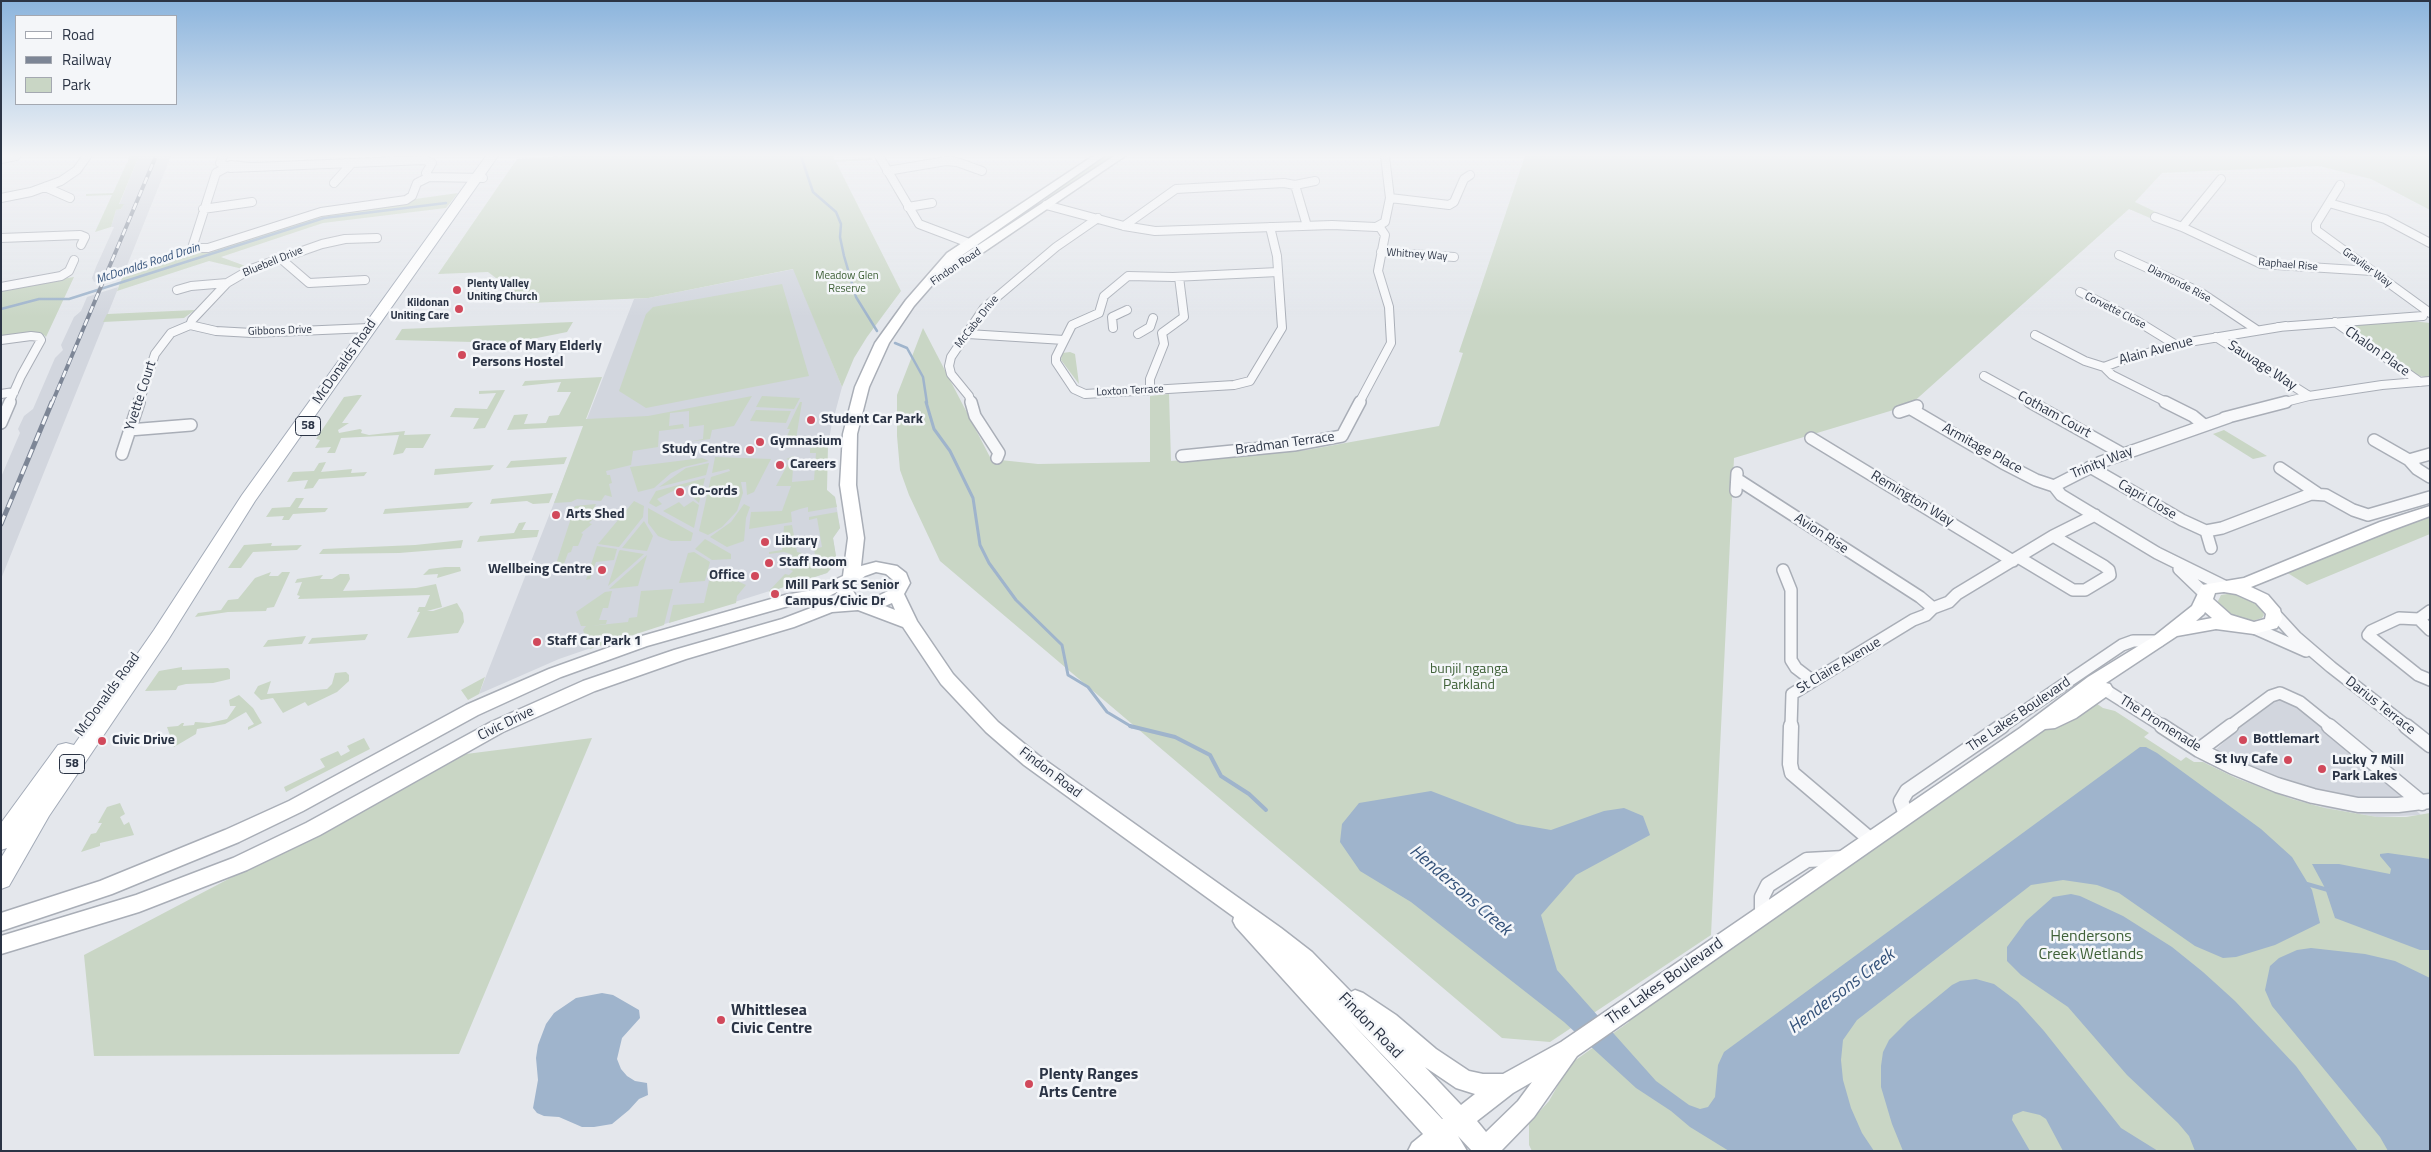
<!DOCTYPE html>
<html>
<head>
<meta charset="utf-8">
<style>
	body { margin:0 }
	#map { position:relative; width:2431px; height:1152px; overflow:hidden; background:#e4e7ec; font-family:"Titillium Web",sans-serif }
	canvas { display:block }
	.frame { position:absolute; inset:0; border:2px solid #2b3445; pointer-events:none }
	.legend { position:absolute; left:15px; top:15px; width:162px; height:90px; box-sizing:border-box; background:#f4f6f9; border:1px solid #a4a8b1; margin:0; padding:6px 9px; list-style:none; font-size:15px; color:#2b3445 }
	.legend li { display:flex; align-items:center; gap:10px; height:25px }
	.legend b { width:25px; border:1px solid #a4a8b1 }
</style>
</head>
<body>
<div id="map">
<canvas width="2431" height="1152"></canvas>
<div class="frame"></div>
<ul class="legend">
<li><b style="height:6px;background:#fff"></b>Road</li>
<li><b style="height:6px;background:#7d8696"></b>Railway</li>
<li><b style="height:14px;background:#c9d6c5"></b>Park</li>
</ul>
</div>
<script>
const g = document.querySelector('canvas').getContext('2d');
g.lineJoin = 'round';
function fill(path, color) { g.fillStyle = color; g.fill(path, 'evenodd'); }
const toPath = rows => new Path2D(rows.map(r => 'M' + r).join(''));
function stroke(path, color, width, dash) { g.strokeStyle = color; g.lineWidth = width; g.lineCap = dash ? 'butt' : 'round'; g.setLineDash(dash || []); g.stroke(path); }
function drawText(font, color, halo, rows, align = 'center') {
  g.font = font + ' "Titillium Web",sans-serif'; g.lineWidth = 5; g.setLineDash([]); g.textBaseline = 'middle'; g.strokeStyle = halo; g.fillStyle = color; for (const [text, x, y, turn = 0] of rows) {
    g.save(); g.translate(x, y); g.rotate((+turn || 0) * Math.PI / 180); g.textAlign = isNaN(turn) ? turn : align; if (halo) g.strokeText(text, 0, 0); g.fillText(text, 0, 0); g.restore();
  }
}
fill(toPath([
	[139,156,171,156,124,273,94,282,92,278,96,267,114,227,111,227,116,210,121,209,123,204,119,205],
	[794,269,842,387,831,428,826,459,826,490,835,497,840,528,833,538,837,562,827,573,617,639,559,659,479,694,634,299,648,298],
	[118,287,117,291,1,579,1,477,20,433,18,429,24,416,33,409,55,358,63,350,61,345,74,317,81,311,87,297],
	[2286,697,2342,741,2421,815,2377,817,2325,808,2253,785,2203,762,2248,719,2276,698]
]), '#d2d6de');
fill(toPath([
	[130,156,139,156,119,204,124,204,121,209,116,210,111,227,95,232,112,195,86,196,86,194,113,193],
	[567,156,833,156,835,160,871,158,873,160,836,162,901,291,867,337,854,358,842,387,793,269,648,298,529,303,488,272,438,274,517,159],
	[1101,156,1117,156,1060,194,1050,198,1043,198,1047,192],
	[1525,156,2430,156,2430,210,2371,179,2319,166,2162,173,2135,202,2158,213,2150,218,2129,209,1910,405,1734,458,1711,935,1550,1042,1502,1038,940,561,909,495,900,470,897,436,897,395,923,328,991,459,1038,464,1150,462,1150,396,1169,394,1171,461,1307,450,1439,426,1463,353,1459,352],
	[458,193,446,208,323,223,221,257,248,267,243,269,209,261,117,291,124,273,323,212],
	[74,277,46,337,44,335,37,334,1,339,1,288],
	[782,284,809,376,646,408,619,391,646,314,653,307],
	[195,310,184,318,103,322,107,314],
	[2412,321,2430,323,2430,378,2416,375,2347,326],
	[573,322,567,332,527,340,517,339,512,343,395,340,402,329],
	[1070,352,1075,354,1079,384,1061,360,1062,353],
	[602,377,586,419,648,416,752,396,734,426,712,430,710,439,688,442,703,439,704,425,689,427,689,411,670,413,669,426,683,424,684,428,659,431,658,447,633,451,631,465,606,471,607,475,610,475,612,483,609,484,612,497,605,495,601,501,577,499,571,502,554,503,583,426,507,430,514,415,528,414,524,424,546,423,549,416,559,415,571,392,557,392,561,382,522,386,525,381],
	[505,390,485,428,473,429,479,418,450,417,455,408,487,409,496,393,479,394,479,391],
	[358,395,362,395,342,423,349,423,338,430,339,433,360,429,362,430,361,433,369,435,405,431,404,435,431,434,423,448,406,448,403,453,393,455,399,435,341,438,335,453,327,453,331,447,315,448,320,440,316,439,344,397],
	[762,396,800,398,794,409,756,407],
	[800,402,802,402,796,439,785,441,790,429,787,429],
	[756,410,791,411,786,423,750,421],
	[2224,430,2267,456,2253,459,2213,434],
	[828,445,827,490,835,497,837,507,808,512,808,507,800,509,791,512,792,522,749,529,751,512,782,511,791,486,776,486,790,460,786,459,794,456,792,482,814,480,816,453,810,453,810,448],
	[567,457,564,464,506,468,511,461],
	[715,457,771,459,754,492,747,495,746,482,741,482,743,493,737,511,722,527,708,535,699,531,711,477,730,471,729,469,712,473],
	[702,458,709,461,684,467,671,473,654,488,638,492,630,467],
	[326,462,321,472,352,469,351,473,367,472,364,476,319,479,313,488,304,489,308,480,287,482,293,472,314,471,319,463],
	[709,463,706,475,659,487,686,468],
	[494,465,490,470,434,475,435,469],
	[705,478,699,503,689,494,695,490,689,485,685,487,683,486,657,499,662,504,656,507,649,503,656,491],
	[553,493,549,503,533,504,527,501,490,504,492,499],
	[296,498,304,498,298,508,328,508,325,512,293,514,289,520,282,520,284,516,266,517,272,508,290,507],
	[634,501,644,506,643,517,619,547,598,544],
	[693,501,699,505,694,528,663,511,679,502,684,507],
	[473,502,468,508,383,514,385,509],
	[596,504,592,512,601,514,597,519,594,518,589,523,592,524,581,533,583,534,578,546,573,546,571,552,568,553,561,572,553,573,575,506],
	[744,504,750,507,746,518,744,541,727,547,710,537,731,522],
	[648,508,693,533,691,541,671,541,658,536,648,523],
	[837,512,840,528,833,538,837,562,827,573,769,592,769,591,785,574,789,575,793,571,789,569,802,557,815,555,814,549,822,547,817,518,809,520,809,517],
	[2430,516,2430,534,2307,585,2286,572,2410,522],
	[644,521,653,536,647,551,622,548],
	[526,522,522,530,539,530,537,537,477,542,480,536,514,533,519,523],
	[792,525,797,552,802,553,784,569,781,568,793,555,784,552,769,554,769,552,782,550,784,526],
	[705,539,731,554,731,559,712,560,695,549],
	[463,540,461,548,399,553,319,554,323,549,415,545],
	[272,543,271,546,302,545,297,550,253,552,241,568,228,568,244,545],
	[597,546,617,549,614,560,596,562,590,579,586,580],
	[620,550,644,554,608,586,619,551],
	[694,552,710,562,705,581,679,583,688,553],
	[647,555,638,586,609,589],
	[445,567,460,567,461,571,437,578,438,574,423,575,429,569],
	[271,572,269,576,278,576,282,572,290,572,274,607,267,608,266,611,228,612,195,617,198,613,221,610,228,600,238,599,255,578],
	[340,574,349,574,350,579,343,591,416,588,436,584,442,607,427,611,433,611,457,603,463,613,464,622,458,633,407,638,420,612,417,612,419,607,425,607,430,595,298,599,300,596,297,595,302,582,295,583,297,579,323,575,320,579,332,579],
	[735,580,746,585,737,596,736,603,669,623,673,605,704,603,709,581],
	[673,589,664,625,590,649,583,630,586,626,581,626,576,612,605,592,612,591,608,608,603,608,599,620,607,620,606,624,590,626,628,622,629,618,637,617,641,591],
	[2233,593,2255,602,2260,606,2264,615,2262,618,2252,621,2237,618,2219,605,2218,601,2221,595],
	[368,634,365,640,308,644,312,638],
	[306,636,302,644,263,647,268,640],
	[182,667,182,670,228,668,230,670,230,679,213,683,186,684,178,686,176,690,145,691,159,671],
	[346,672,349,675,349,681,337,692,308,706,305,702,283,713,273,698,261,700,254,693,258,686,271,681,267,694,327,689,332,684,335,673],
	[485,677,479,694,468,700,461,690],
	[239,695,253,708,262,723,248,730,248,727,254,724,246,712,225,724,197,729,196,734,174,747,167,727,178,726,182,723,184,723,183,726,194,725,195,722,209,723,227,719,236,706,230,706,229,700],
	[2093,701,2103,708,2115,711,2149,733,2144,737,2181,761,2186,757,2194,762,2203,762,2236,778,2292,799,2325,808,2377,817,2406,817,2430,813,2430,1151,1532,1151,1529,1145,1529,1123,1549,1101,1570,1064,1629,1022,1626,1018,2038,734,2060,722],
	[364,738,370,749,286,792,284,787,325,767,320,759,338,751,341,756,350,751,347,746],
	[592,738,459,1054,94,1056,84,955,466,754],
	[120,803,125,814,120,817,124,825,129,822,134,835,100,843,100,846,81,852,91,834,96,833,102,823,98,823,107,807]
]), '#c9d6c5');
fill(toPath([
	[2140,747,2146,747,2157,753,2261,829,2292,857,2312,890,2320,923,2275,945,2236,957,2223,958,2195,946,2119,893,2097,885,2063,880,2031,885,1857,1020,1843,1040,1841,1060,1843,1080,1851,1108,1862,1133,1874,1151,1729,1151,1690,1127,1671,1111,1636,1088,1564,1022,1411,902,1360,871,1340,842,1342,824,1359,803,1431,791,1517,824,1551,830,1604,811,1624,808,1643,816,1650,835,1576,875,1541,915,1557,970,1656,1081,1689,1105,1700,1109,1708,1107,1715,1097,1718,1065,1724,1052],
	[2388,853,2430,859,2430,950,2420,950,2335,918,2325,888,2312,864,2339,864,2390,874,2391,869,2380,856,2380,854],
	[2071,894,2080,896,2123,916,2172,947,2203,972,2235,1001,2296,1066,2358,1151,2195,1151,2189,1136,2178,1123,2127,1075,2068,1007,2021,975,2007,961,2007,947,2026,921,2053,897],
	[2311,948,2365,954,2395,961,2430,978,2430,1151,2388,1151,2380,1137,2272,1006,2265,990,2270,966,2279,958,2297,950],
	[1976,979,1994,984,2018,1002,2044,1031,2121,1128,2158,1151,2063,1151,2046,1119,2040,1115,2023,1111,2013,1115,2012,1120,2030,1151,1903,1151,1892,1124,1881,1087,1881,1066,1883,1052,1889,1040,1908,1021,1952,985,1960,981],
	[602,993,613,995,639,1010,640,1018,622,1038,617,1059,621,1069,627,1076,635,1081,647,1083,648,1095,639,1099,629,1110,612,1124,594,1127,582,1127,559,1117,544,1116,537,1113,533,1108,538,1080,536,1058,538,1045,546,1024,554,1013,576,998]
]), '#9fb4cc');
stroke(toPath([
	[801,156,813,192,836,212,841,224,840,237,844,256,856,297,877,331],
	[1,309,39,299,69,299,324,218,446,203],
	[895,343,907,348,923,377,927,403]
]), '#9fb4cc', 2.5);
stroke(toPath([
	[926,402,934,429,950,451,973,498,980,545,989,563,1016,600,1062,645,1068,675,1088,687,1107,712,1132,727]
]), '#9fb4cc', 3);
stroke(toPath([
	[1130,726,1175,737,1210,755,1221,776,1249,794,1266,810],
	[2307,884,2328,890]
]), '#9fb4cc', 4);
const streetFar2 = toPath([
	[223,156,220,163,230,168,425,160,432,163,426,173,429,177,483,178],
	[879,156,919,224,969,243],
	[1,159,16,156],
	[249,167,231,165,216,173,192,248,208,248,321,212,406,200,412,196,417,183,429,177],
	[887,171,946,161,957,162,982,171],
	[334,183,352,163],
	[1295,185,1307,226],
	[2340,185,2316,224,2316,230,2430,313],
	[45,187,70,198],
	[1,198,31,192,61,181,77,170,87,156],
	[1390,198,1449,205,1454,202,1464,179,1470,175],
	[2329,203,2385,219,2430,243],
	[1046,205,1124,226,1155,231,1332,225,1376,227,1385,222,1390,198,1385,156],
	[908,207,932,203],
	[203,209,252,202],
	[2155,217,2182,227,2261,264,2372,271],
	[1124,226,1176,189,1284,183,1295,185,1315,181],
	[1270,227,1277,256,1282,328,1250,381,1234,385,1085,394,1074,389,1056,362,1056,357,1072,325,1099,313,1104,296,1128,276,1173,277,1278,272],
	[2182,227,2221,179],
	[1,238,80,235,85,237,81,245],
	[1381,252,1454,257],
	[2119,255,2200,292,2257,330],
	[280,258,309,283,365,280],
	[1,287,61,276,69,271,74,260],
	[177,290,191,286,227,283],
	[2080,292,2137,321,2176,345],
	[2335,322,2420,382],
	[190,325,192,320,227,283,251,269,322,244,345,239,377,238],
	[190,325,216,331,252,333,369,328],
	[2278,327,2423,316],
	[1113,328,1112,317,1127,310],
	[968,334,1064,340],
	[1138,334,1150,327,1153,318],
	[2035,335,2085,361,2104,367],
	[2216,337,2309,396],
	[1,340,31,336,39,337,41,340,21,376,9,403],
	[1984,376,2033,403],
	[1150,390,1150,379,1164,344,1162,333,1184,317,1179,277],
	[1,394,14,392],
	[139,403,155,354,171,333,190,325],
	[971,403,969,396,951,374,949,366,951,357,984,308,1056,247,1098,218],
	[1359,403,1391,343,1389,307,1378,271,1385,235,1379,226],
	[2168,403,2112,375,2104,367,2128,358,2195,341,2286,326],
	[2281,403,2309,396,2382,385,2430,381]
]);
const streetFar1 = toPath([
	[971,402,975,416,999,453,997,458],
	[2030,402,2123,454],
	[2165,402,2193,416,2204,425],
	[1911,409,2003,463,2036,480,2054,486],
	[1899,412,1917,406],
	[2224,418,2286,402],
	[1,423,10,402],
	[129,430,191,425],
	[1811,438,2013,561],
	[2374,440,2409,460],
	[122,454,139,402],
	[2430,454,2409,460,2417,469,2430,477],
	[1182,456,1294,445,1342,436,1360,402],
	[2090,467,2182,520,2206,531,2222,528,2311,494,2326,495,2353,510,2368,515,2430,497],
	[2280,468,2317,493],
	[1737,479,1920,597,1933,608],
	[1736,491,1737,473],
	[2206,531,2211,548],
	[2018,557,2073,590,2085,590,2110,575,2109,570,2104,566,2053,536],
	[2179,569,2205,594],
	[1783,570,1791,590,1791,660,1796,668,1813,681],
	[2224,586,2157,553,2061,495,2054,486,2101,462,2229,417],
	[2430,611,2419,619,2430,630],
	[2274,613,2296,637,2331,667,2408,727],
	[2419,619,2399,618,2371,631,2368,635,2418,675,2430,680],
	[2254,628,2306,651],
	[2099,686,2164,727],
	[1791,727,1792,694,1913,620,1926,615,1933,608,1949,602,1957,594,2053,536,2095,515],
	[2001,727,2122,645,2133,641,2159,641],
	[2229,727,2271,696,2280,693,2300,702,2331,727]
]);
const street = toPath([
	[1791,726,1790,764,1792,773,1871,840],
	[2162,726,2199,750,2233,767,2277,785,2313,796,2358,805,2398,805,2430,801],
	[2329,726,2422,803],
	[2406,726,2430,745],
	[2199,750,2231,726],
	[1906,815,1901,801,1907,791,2002,726],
	[1762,915,1762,897,1768,885,1807,860,1844,858]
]);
const secondary = toPath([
	[1093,156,1104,156,951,263,1114,156,1125,156,950,275,942,274,914,306,889,343,869,387,857,434,856,485,864,538,861,566,876,562,897,566,906,573,910,583,904,594,917,621,953,674,998,722,1038,755,1281,928,1312,952,1351,992,1355,990,1363,993,1396,1015,1436,1049,1469,1071,1483,1074,1503,1074,1561,1042,2020,728,2088,677,2153,637,2192,606,2202,585,2244,578,2380,522,2430,506,2430,516,2392,530,2251,587,2268,595,2280,609,2282,619,2277,628,2254,634,2216,629,2177,636,2106,683,2110,684,2113,689,2110,694,2076,718,2055,728,2045,729,1577,1056,1534,1117,1501,1151,1472,1151,1458,1136,1467,1151,1408,1151,1412,1143,1423,1134,1236,927,1233,921,1234,917,1024,765,986,732,941,684,903,627,858,610,832,612,794,627,686,659,595,691,503,732,320,835,247,870,139,912,1,954,1,936,136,895,233,858,306,823,491,722,583,681,674,650,782,619,824,603,842,600,837,592,823,599,785,607,647,646,561,677,478,715,303,811,239,842,112,894,1,931,1,913,100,881,225,830,289,801,466,705,549,669,635,638,785,595,813,590,843,576,848,538,840,485,843,434,855,387,875,343,906,300,947,253,1093,156],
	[876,572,886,574,893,580,894,583,890,590,872,599,857,597,853,591,856,583,865,576,876,572],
	[2224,592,2236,594,2256,603,2266,614,2265,619,2254,622,2231,615,2213,599,2215,593,2224,592],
	[892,603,895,610,885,606,892,603],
	[2205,612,2212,618,2196,621,2204,614,2205,612],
	[1348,1019,1428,1102,1443,1119,1442,1119,1348,1019],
	[1425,1067,1456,1088,1475,1094,1461,1105,1425,1067],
	[1532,1082,1518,1101,1486,1132,1477,1121,1513,1093,1532,1082]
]);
const primary = toPath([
	[486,156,498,156,255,501,168,640,49,816,9,886,1,889,1,858,7,848,1,850,1,823,58,745,66,743,74,745,154,630,242,495,486,156]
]);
stroke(streetFar2, '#a9aeb7', 10);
stroke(streetFar1, '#a9aeb7', 14);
stroke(street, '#a9aeb7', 17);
stroke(secondary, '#a9aeb7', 3);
stroke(primary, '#a3abb8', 2);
stroke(streetFar2, '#f7f8fa', 8);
stroke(streetFar1, '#f7f8fa', 11);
stroke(street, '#f7f8fa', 14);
fill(secondary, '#fff');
fill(primary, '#fff');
const railFar1 = toPath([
	[52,403,156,156]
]);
const rail = toPath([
	[1,524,52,402]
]);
stroke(railFar1, '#7d8696', 4);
stroke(rail, '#7d8696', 5);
stroke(railFar1, '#f4f6f9', 2.5, [7]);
stroke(rail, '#f4f6f9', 3, [9]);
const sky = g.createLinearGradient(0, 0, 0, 317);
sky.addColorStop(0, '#8bb4dd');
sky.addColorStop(0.49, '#f3f4f6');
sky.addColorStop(1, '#f3f4f600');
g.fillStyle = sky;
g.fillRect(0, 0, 2431, 317);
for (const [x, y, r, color] of [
	[457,290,5,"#d1495b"],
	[459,309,5,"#d1495b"],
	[462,355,5,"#d1495b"],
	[811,420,5,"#d1495b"],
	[760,442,5,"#d1495b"],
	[750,450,5,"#d1495b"],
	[780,465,5,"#d1495b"],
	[680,492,5,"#d1495b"],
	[556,515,5,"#d1495b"],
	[765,542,5,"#d1495b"],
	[769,563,5,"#d1495b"],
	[602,570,5,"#d1495b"],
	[755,576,5,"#d1495b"],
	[775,594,5,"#d1495b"],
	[537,642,5,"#d1495b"],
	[2243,740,5,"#d1495b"],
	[102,741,5,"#d1495b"],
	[2288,760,5,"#d1495b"],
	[2322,769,5,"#d1495b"],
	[721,1020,5,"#d1495b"],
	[1029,1084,5,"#d1495b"]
]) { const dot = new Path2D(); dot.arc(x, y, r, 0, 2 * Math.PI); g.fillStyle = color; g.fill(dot); stroke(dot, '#f4f6f9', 2); }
drawText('11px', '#2b3445', '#f4f6f9', [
	["Whitney Way",1417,255,4],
	["Bluebell Drive",273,262,-22],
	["Raphael Rise",2288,265,5],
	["Findon Road",956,267,-34],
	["Gravlier Way",2367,268,36],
	["Diamonde Rise",2179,284,27],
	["Corvette Close",2115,311,27],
	["McCabe Drive",977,322,-52],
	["Gibbons Drive",280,331,-2],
	["Loxton Terrace",1130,391,-3]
]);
drawText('11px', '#3f6138', '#f4f6f9', [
	["Meadow Glen",847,276],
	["Reserve",847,289]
]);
drawText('bold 11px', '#2b3445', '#f4f6f9', [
	["Plenty Valley",467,284],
	["Uniting Church",467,297],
	["Kildonan",449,303,"right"],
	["Uniting Care",449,316,"right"]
], 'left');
drawText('italic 12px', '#34527a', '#f4f6f9', [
	["McDonalds Road Drain",148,264,-18]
]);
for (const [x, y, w] of [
	[308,426,25],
	[72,764,25]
]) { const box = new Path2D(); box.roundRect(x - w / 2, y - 9.5, w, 19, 4); g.fillStyle = '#f4f6f9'; g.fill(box); stroke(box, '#2b3445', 1); }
drawText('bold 12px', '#2b3445', null, [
	["58",308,426],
	["58",72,764]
]);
drawText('bold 14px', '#2b3445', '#f4f6f9', [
	["Grace of Mary Elderly",472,347],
	["Persons Hostel",472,363],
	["Student Car Park",821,420],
	["Gymnasium",770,442],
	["Study Centre",740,450,"right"],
	["Careers",790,465],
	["Co-ords",690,492],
	["Arts Shed",566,515],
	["Library",775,542],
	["Staff Room",779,563],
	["Wellbeing Centre",592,570,"right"],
	["Office",745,576,"right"],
	["Mill Park SC Senior",785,586],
	["Campus/Civic Dr",785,602],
	["Staff Car Park 1",547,642],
	["Bottlemart",2253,740],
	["Civic Drive",112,741],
	["St Ivy Cafe",2278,760,"right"],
	["Lucky 7 Mill",2332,761],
	["Park Lakes",2332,777]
], 'left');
drawText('14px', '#2b3445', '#f4f6f9', [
	["Alain Avenue",2156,351,-15],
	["Chalon Place",2377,352,35],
	["McDonalds Road",345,362,-55],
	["Sauvage Way",2262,366,33],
	["Yvette Court",141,396,-72],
	["Cotham Court",2054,415,29],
	["Bradman Terrace",1285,444,-8],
	["Armitage Place",1982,449,29],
	["Trinity Way",2102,463,-22],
	["Remington Way",1912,499,31],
	["Capri Close",2147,500,30],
	["Avion Rise",1821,534,33],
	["St Claire Avenue",1839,666,-31],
	["McDonalds Road",108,695,-54],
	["Darius Terrace",2380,706,38],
	["The Lakes Boulevard",2019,715,-34],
	["Civic Drive",506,724,-26],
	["The Promenade",2160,724,32],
	["Findon Road",1050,773,37]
]);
drawText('14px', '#3f6138', '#f4f6f9', [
	["bunjil nganga",1469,670],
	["Parkland",1469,686]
]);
drawText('16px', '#3f6138', '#f4f6f9', [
	["Hendersons",2091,937],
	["Creek Wetlands",2091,955]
]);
drawText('16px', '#2b3445', '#f4f6f9', [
	["The Lakes Boulevard",1665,982,-35],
	["Findon Road",1370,1026,46]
]);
drawText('bold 16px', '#2b3445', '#f4f6f9', [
	["Whittlesea",731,1011],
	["Civic Centre",731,1029],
	["Plenty Ranges",1039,1075],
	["Arts Centre",1039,1093]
], 'left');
drawText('italic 18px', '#34527a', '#f4f6f9', [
	["Hendersons Creek",1460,891,41],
	["Hendersons Creek",1842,992,-37]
]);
</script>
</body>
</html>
